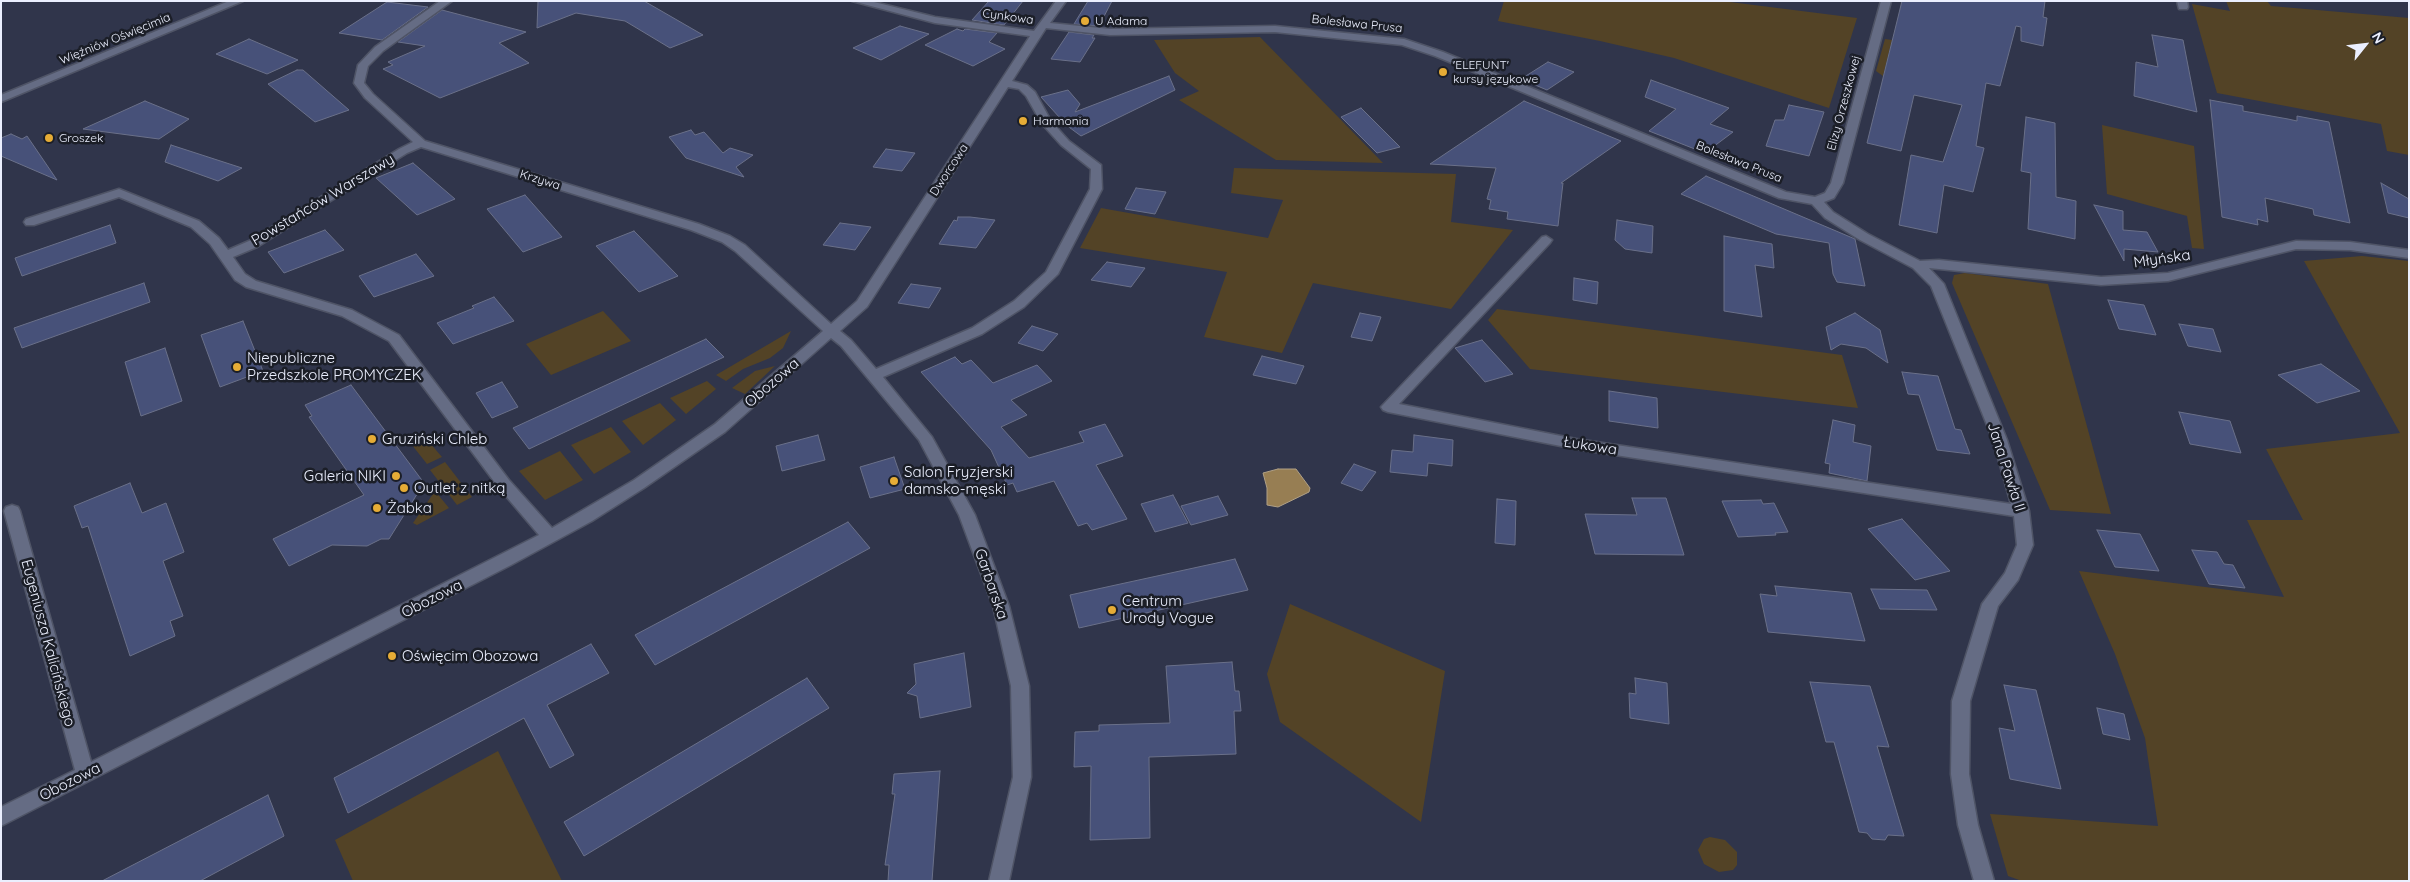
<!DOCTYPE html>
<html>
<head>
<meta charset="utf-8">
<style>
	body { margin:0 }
	#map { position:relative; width:2410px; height:882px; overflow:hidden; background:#30354b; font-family:Quicksand,sans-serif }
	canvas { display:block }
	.frame { position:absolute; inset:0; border:2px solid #ebeffe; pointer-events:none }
	.north { position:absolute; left:2340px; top:20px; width:50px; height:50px; -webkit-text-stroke:4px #1b1e27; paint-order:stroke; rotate:61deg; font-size:14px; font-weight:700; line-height:20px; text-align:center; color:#ebeffe }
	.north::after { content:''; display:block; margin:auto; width:18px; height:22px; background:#ebeffe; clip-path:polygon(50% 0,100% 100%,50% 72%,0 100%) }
</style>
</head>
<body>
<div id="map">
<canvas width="2410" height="882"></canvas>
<div class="frame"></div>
<div class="north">N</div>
</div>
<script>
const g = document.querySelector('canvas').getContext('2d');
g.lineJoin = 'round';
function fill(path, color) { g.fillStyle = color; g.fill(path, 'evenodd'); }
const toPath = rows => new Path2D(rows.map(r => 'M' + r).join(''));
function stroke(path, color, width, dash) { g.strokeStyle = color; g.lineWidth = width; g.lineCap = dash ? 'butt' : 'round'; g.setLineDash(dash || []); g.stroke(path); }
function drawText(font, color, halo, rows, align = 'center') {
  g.font = font + ' Quicksand,sans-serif'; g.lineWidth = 5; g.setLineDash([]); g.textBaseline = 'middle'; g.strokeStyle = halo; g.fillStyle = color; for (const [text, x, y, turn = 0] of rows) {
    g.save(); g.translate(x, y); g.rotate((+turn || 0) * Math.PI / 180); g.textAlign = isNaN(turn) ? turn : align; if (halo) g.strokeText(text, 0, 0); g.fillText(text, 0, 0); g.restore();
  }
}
fill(toPath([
	[1504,1,1722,1,1857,18,1829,108,1674,58,1600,41,1498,21],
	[2226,1,2267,1,2271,6,2409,18,2409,155,2387,151,2381,124,2217,93,2192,4,2230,11],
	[1260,37,1383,163,1276,160,1179,100,1199,91,1175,73,1154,40],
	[1885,39,1892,40,1883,76,1876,71],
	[2102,125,2194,146,2204,249,2192,248,2187,216,2107,194],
	[1234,168,1456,174,1451,222,1513,230,1451,309,1313,283,1282,353,1204,337,1227,272,1080,248,1101,208,1268,238,1283,200,1231,193],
	[2362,256,2409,261,2409,881,2022,881,2008,876,1990,814,2158,826,2145,738,2115,654,2079,571,2284,597,2247,520,2303,520,2266,449,2400,433,2304,261],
	[1965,273,2048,284,2111,514,2050,510,1952,283,1954,275],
	[1497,309,1842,355,1858,408,1530,369,1488,320],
	[603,311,631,341,551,375,526,344],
	[791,331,783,348,770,358,743,369,726,381,716,375],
	[775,366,745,394,732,388,755,371],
	[707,381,716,389,686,414,670,398],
	[660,403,676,420,643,445,622,421],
	[611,427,631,452,594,474,571,445],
	[422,434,442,457,427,464,408,440],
	[560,451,583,480,545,500,519,471],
	[445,462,472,497,457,505,430,470],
	[435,491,449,508,417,525,413,523],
	[1290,604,1445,671,1421,822,1280,722,1267,674],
	[498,751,562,881,353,881,335,840],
	[1710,837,1725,840,1737,852,1737,865,1733,870,1719,872,1704,864,1698,850,1704,839]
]), '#534326');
const water = toPath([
	[1278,469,1296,469,1310,488,1309,492,1278,507,1267,505,1267,488,1263,473,1278,469]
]);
fill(water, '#977e53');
stroke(water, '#b0a086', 1);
const building = toPath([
	[538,1,644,1,703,35,670,48,625,21,576,13,537,28,538,1],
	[989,1,1023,1,1004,25,972,20,989,1],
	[1088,1,1112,1,1099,26,1074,24,1088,1],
	[1902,1,2045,1,2043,17,2047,18,2043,46,2021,41,2021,27,2016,26,2000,86,1986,83,1976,146,1984,148,1973,192,1944,185,1937,233,1899,225,1911,155,1943,162,1962,105,1914,95,1901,151,1867,143,1902,1],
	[387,2,428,7,382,40,339,33,387,2],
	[442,10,526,32,499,43,529,63,440,98,383,69,393,65,388,62,425,46,398,42,442,10],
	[900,26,929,34,881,60,853,48,900,26],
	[957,29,963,31,965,29,997,33,989,42,1005,49,973,66,925,45,957,29],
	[1069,32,1094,35,1092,38,1095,38,1080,62,1051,59,1069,32],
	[2152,35,2183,40,2197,112,2134,96,2136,62,2158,67,2152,35],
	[249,39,298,60,267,74,216,54,249,39],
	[1548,62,1574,72,1547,90,1521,79,1548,62],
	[297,70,303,70,349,110,315,122,268,84,297,70],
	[1169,76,1175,90,1081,136,1058,119,1060,118,1041,97,1068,90,1080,104,1075,112,1169,76],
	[1651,80,1729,108,1710,124,1733,132,1705,153,1649,131,1676,109,1645,97,1651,80],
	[2210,100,2243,106,2243,111,2288,119,2297,121,2297,116,2329,122,2350,223,2314,215,2313,209,2265,198,2268,222,2257,219,2258,225,2222,217,2210,100],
	[145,101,189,119,159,139,83,129,145,101],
	[1524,101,1621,141,1561,183,1563,183,1558,226,1507,219,1508,212,1489,209,1491,200,1487,199,1496,168,1430,164,1524,101],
	[1789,105,1824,112,1809,156,1766,146,1775,120,1784,120,1789,105],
	[1361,108,1400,147,1377,153,1341,117,1361,108],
	[2026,117,2055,123,2056,197,2076,201,2075,239,2028,229,2031,173,2021,171,2026,117],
	[691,130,695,135,704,132,723,153,730,148,753,155,736,167,744,177,686,158,669,137,691,130],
	[11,134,22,139,27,136,57,180,1,156,1,138,11,134],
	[171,145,242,168,218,181,165,162,171,145],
	[886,149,915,153,902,171,873,167,886,149],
	[413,163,455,199,417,215,376,178,413,163],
	[1706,176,1855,239,1865,286,1837,282,1833,274,1829,243,1776,234,1681,194,1706,176],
	[2381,183,2409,199,2409,218,2388,213,2381,183],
	[1136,188,1166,192,1155,214,1125,209,1136,188],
	[525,195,562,237,523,252,487,209,525,195],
	[2094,205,2123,211,2123,230,2147,232,2158,252,2124,249,2124,261,2094,205],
	[958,217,970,217,995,220,976,248,939,244,954,220,957,221,958,217],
	[1617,220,1653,226,1652,253,1625,249,1615,240,1617,220],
	[840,223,871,227,855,250,823,245,840,223],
	[110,225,116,243,22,276,15,258,110,225],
	[325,230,344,250,284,273,268,252,325,230],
	[634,231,678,276,639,292,596,246,634,231],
	[1724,236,1772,244,1774,268,1755,265,1762,317,1724,311,1724,236],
	[416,254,434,276,374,297,359,276,416,254],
	[1107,262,1145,268,1131,287,1091,280,1107,262],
	[1574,278,1598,282,1597,304,1573,300,1574,278],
	[144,283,150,302,22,348,14,328,144,283],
	[911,284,941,288,929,308,898,303,911,284],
	[494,297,514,321,453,344,437,323,474,308,472,306,494,297],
	[2108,300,2144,305,2156,335,2119,329,2108,300],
	[1360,313,1381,317,1372,341,1351,337,1360,313],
	[1855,313,1880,330,1888,363,1866,348,1841,344,1831,350,1826,327,1855,313],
	[243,321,263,371,220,387,201,335,243,321],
	[2179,324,2213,329,2221,352,2188,346,2179,324],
	[1032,326,1058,334,1043,351,1018,343,1032,326],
	[706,339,724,357,529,449,513,428,706,339],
	[1482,340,1513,374,1485,382,1455,348,1482,340],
	[165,348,182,401,141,416,125,362,165,348],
	[1262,356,1304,366,1296,384,1253,375,1262,356],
	[955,357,962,364,971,360,993,383,1037,365,1052,381,1011,400,1027,415,1001,427,1029,458,1084,442,1079,432,1105,424,1123,456,1096,465,1127,519,1092,530,1087,523,1078,526,1054,481,1017,492,1013,483,1007,485,991,450,921,372,955,357],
	[2321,364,2360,391,2317,403,2278,375,2321,364],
	[1902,372,1938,376,1955,429,1961,430,1970,454,1937,450,1919,395,1908,394,1902,372],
	[502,382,518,407,492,418,476,393,502,382],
	[351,385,424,483,389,539,381,539,367,546,332,545,289,566,273,539,364,495,309,417,312,416,305,405,351,385],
	[1609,391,1657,398,1658,428,1609,421,1609,391],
	[2179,412,2230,421,2241,453,2190,444,2179,412],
	[1833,420,1855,425,1853,442,1871,446,1867,481,1829,473,1830,464,1825,463,1833,420],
	[818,435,825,460,782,471,776,446,818,435],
	[1414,435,1453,440,1452,466,1428,463,1427,476,1390,472,1392,450,1413,452,1414,435],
	[894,457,905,489,870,498,860,467,894,457],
	[1354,464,1376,472,1362,491,1341,483,1354,464],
	[130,483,142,513,166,503,184,552,163,561,183,616,170,621,175,636,130,656,88,526,82,528,74,506,130,483],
	[1173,495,1188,523,1155,532,1141,504,1173,495],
	[1218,496,1228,515,1191,525,1181,506,1218,496],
	[1632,498,1666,498,1684,555,1595,554,1585,514,1637,515,1632,498],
	[1497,499,1516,501,1515,545,1495,543,1497,499],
	[1761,500,1763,504,1774,503,1788,532,1775,533,1776,535,1738,537,1722,501,1761,500],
	[1902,519,1950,571,1915,580,1868,529,1902,519],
	[848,522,870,548,655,665,635,635,848,522],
	[2097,530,2140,534,2159,571,2115,567,2097,530],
	[2192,550,2217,552,2224,564,2233,565,2245,588,2209,584,2192,550],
	[1235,559,1248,590,1079,628,1070,595,1235,559],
	[1775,586,1851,593,1865,641,1768,632,1760,594,1777,596,1775,586],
	[1871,589,1927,590,1937,610,1880,609,1871,589],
	[591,644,609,673,547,705,574,755,550,768,524,718,348,813,334,778,591,644],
	[964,653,971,707,920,718,917,696,907,693,916,684,914,664,964,653],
	[1232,662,1235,691,1239,691,1241,711,1234,711,1236,754,1149,757,1150,838,1090,840,1091,766,1074,767,1075,732,1099,731,1099,725,1170,723,1166,666,1232,662],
	[807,678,829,708,584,856,564,822,807,678],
	[1635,678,1667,683,1669,724,1630,718,1629,693,1636,694,1635,678],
	[1810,682,1870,686,1889,747,1877,746,1904,836,1888,835,1885,840,1872,839,1867,833,1859,832,1834,742,1826,742,1810,682],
	[2004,685,2036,690,2061,789,2010,779,1999,728,2015,731,2004,685],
	[2097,708,2124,714,2130,740,2103,734,2097,708],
	[940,771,932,881,888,881,889,865,885,865,895,794,892,794,894,774,940,771],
	[268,795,284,836,200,881,102,881,268,795]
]);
fill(building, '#475179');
stroke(building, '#6a7089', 1);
const minor = toPath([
	[229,1,243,1,1,102,1,95,229,1],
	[440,1,452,1,383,51,368,66,364,83,373,94,425,141,699,224,730,236,745,245,831,324,857,301,1030,36,935,23,852,1,870,1,935,17,1034,31,1056,1,1066,1,1050,23,1110,29,1275,26,1404,39,1443,52,1786,192,1815,197,1825,193,1831,183,1881,1,1891,1,1843,183,1834,198,1824,202,1833,212,1868,234,1920,261,1939,260,2101,277,2168,273,2296,241,2350,242,2409,250,2409,258,2350,250,2296,249,2168,281,2101,285,1929,268,1944,284,2007,440,2029,511,2033,545,2018,580,1998,606,1970,701,1969,774,1978,825,1994,881,1974,881,1958,825,1951,774,1952,701,1982,604,2005,573,2017,545,2014,516,1576,449,1388,412,1383,410,1381,407,1542,237,1546,236,1552,240,1550,243,1399,404,1576,439,2011,504,1993,440,1931,286,1913,268,1860,240,1825,218,1812,204,1779,198,1435,56,1402,45,1275,32,1110,35,1046,28,1012,81,1027,85,1035,92,1051,121,1069,141,1101,165,1102,189,1058,274,1024,307,982,334,883,377,932,437,975,515,1009,606,1029,686,1031,777,1009,881,989,881,1013,777,1011,686,993,606,959,515,919,440,841,346,831,338,725,432,644,488,592,521,511,565,1,826,1,807,75,770,4,511,6,507,12,505,18,507,20,511,91,762,539,535,499,488,389,341,342,316,246,287,235,280,210,244,191,227,119,197,34,225,26,225,24,222,26,219,119,189,199,221,219,238,228,250,249,241,399,149,413,142,365,98,354,83,358,65,375,47,440,1],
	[1008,87,1019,89,1026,96,1042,124,1061,145,1091,169,1090,189,1046,272,1014,301,972,328,876,369,851,340,840,331,867,307,1008,87],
	[421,147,691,230,722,242,735,251,823,331,715,424,634,480,552,528,509,480,399,335,352,310,256,281,245,274,233,257,257,247,407,153,421,147],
	[2177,1,2187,1,2188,7,2187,9,2179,9,2177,1]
]);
stroke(minor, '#4f5466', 3);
fill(minor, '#656c84');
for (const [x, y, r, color] of [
	[1085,21,5,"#e6ac36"],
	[1443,72,5,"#e6ac36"],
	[1023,121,5,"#e6ac36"],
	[49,138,5,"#e6ac36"],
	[237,367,5,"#e6ac36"],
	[372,439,5,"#e6ac36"],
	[396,476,5,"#e6ac36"],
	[894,481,5,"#e6ac36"],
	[404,488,5,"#e6ac36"],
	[377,508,5,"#e6ac36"],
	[1112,610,5,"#e6ac36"],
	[392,656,5,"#e6ac36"]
]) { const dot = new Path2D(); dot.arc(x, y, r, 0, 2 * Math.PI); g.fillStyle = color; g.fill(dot); stroke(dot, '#1b1e27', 2); }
drawText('12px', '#ebeffe', '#1b1e27', [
	["Cynkowa",1008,17,8],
	["Bolesława Prusa",1357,24,6],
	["Więźniów Oświęcimia",115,39,-22],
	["Elizy Orzeszkowej",1844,103,-75],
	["Bolesława Prusa",1739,162,22],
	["Dworcowa",949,170,-57],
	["Krzywa",540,180,17]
]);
drawText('12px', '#ebeffe', '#1b1e27', [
	["U Adama",1095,21],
	["'ELEFUNT'",1453,65],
	["kursy językowe",1453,79],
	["Harmonia",1033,121],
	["Groszek",59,138]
], 'left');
drawText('15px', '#ebeffe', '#1b1e27', [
	["Powstańców Warszawy",323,200,-31],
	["Młyńska",2162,259,-8],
	["Obozowa",772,383,-41],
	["Łukowa",1590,446,9],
	["Jana Pawła II",2006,467,72],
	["Garbarska",991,584,71],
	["Obozowa",432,599,-27],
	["Eugeniusza Kalicińskiego",48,643,75],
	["Obozowa",70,782,-27]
]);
drawText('15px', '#ebeffe', '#1b1e27', [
	["Niepubliczne",247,358],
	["Przedszkole PROMYCZEK",247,375],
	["Gruziński Chleb",382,439],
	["Salon Fryzjerski",904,472],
	["damsko-męski",904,489],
	["Galeria NIKI",386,476,"right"],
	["Outlet z nitką",414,488],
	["Żabka",387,508],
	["Centrum",1122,601],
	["Urody Vogue",1122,618],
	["Oświęcim Obozowa",402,656]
], 'left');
</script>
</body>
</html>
